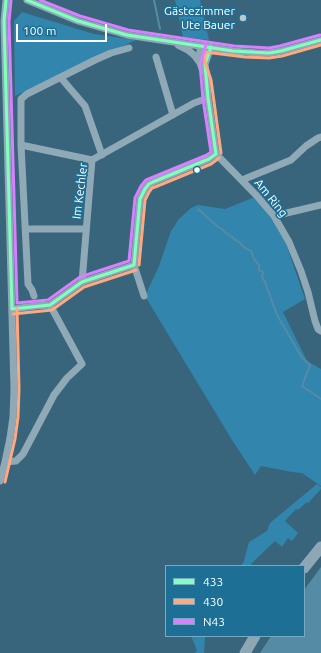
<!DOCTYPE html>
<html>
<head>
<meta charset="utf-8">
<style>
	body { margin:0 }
	#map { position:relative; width:321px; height:653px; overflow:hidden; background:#38657b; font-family:Ubuntu,sans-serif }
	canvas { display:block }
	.legend { position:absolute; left:165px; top:565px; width:140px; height:72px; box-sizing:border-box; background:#1d6f96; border:1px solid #77a9c0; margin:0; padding:5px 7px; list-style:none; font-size:12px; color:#fff }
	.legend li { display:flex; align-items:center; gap:8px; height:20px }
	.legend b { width:20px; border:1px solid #77a9c0 }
	.scale { position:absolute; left:16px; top:24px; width:91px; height:18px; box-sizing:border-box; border:2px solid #fff; border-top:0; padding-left:5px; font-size:12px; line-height:14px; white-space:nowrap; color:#fff; -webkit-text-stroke:3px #1d6f96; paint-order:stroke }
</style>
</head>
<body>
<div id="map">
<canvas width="321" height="653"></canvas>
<ul class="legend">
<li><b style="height:5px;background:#80ffbe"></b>433</li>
<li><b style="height:5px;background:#ffa980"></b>430</li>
<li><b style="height:5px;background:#d880ff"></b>N43</li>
</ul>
<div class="scale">100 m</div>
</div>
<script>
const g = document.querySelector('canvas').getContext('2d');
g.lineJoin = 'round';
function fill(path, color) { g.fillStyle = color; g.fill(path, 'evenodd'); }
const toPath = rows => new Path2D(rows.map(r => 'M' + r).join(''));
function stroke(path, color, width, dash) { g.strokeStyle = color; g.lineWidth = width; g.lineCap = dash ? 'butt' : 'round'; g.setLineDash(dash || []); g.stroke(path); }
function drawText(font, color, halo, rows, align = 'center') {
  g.font = font + ' Ubuntu,sans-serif'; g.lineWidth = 3.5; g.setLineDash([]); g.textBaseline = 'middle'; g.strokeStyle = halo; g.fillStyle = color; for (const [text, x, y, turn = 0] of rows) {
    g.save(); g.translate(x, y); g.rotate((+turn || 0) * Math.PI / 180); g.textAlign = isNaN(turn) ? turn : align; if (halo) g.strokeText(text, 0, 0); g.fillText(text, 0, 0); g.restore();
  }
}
fill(toPath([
	[175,0,200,0,209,40,183,37],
	[22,12,94,34,136,40,15,96,14,21],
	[255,197,272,219,286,244,305,299,283,312,307,361,321,369,321,486,302,473,292,472,261,466,255,475,232,440,145,296,159,266,171,231,179,219,191,208,198,205,225,209],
	[317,484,321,487,321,489,308,503,307,502,298,510,296,509,285,521,298,533,292,541,288,538,282,547,275,541,254,561,250,566,241,566,244,561,249,542,267,531,270,523],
	[191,636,206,636,205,638,204,653,195,653,197,650]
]), '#3285ac');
fill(toPath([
	[321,567,321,653,260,653,271,636,304,636,304,590]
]), '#558ba4');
stroke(toPath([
	[154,0,160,29],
	[198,209,217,226,222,229,226,233,232,237,234,239,240,243,245,248,251,251,254,259,259,265,259,270,263,272,262,277,265,282,277,315,301,356,310,365,302,386,321,399]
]), '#558ba4', 2);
stroke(toPath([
	[27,0,78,21,127,35,233,51,257,53,269,53,281,51,321,40],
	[178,45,188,50,194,55,200,63],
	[200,46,200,63,203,72],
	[211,47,205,64,206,72,208,98,216,154,257,196,274,216,289,242,301,271,308,292,315,321,318,329,321,331],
	[156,57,173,115],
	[61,78,85,106,102,155],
	[21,145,92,160],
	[92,160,194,103,208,98],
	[242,180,291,160,306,146,318,138,321,137],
	[274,216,321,205],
	[26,229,86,229],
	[82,282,92,160],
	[34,296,32,290,28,284,21,145,21,99,27,94,95,60,111,53,129,48],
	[144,296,134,265,140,199,145,189,149,184,153,182,209,159,216,154],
	[12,309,36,306,50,305,82,282,134,265],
	[5,462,16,461,23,454,54,395,67,378,82,364,50,305],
	[0,481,5,462,10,438,13,417,14,389,4,21,6,0]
]), '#8fa9b6', 7);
stroke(toPath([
	[304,568,321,547],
	[245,653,255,636]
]), '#8da7b4', 11);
stroke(toPath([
	[6,0,4,21,12,309],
	[27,0,78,21,127,35,233,51,269,53,281,51,321,40],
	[211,47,205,64,208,98,216,154],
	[134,265,140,199,145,189,149,184,153,182,209,159,216,154],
	[12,309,50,305,82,282,134,265]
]), '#80ffbe', 3);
stroke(toPath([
	[221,153,211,80,205,62,205,52,245,57,269,58,282,56,321,45],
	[139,265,145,200,149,192,152,188,155,187,211,164,219,158],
	[13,314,52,310,84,287,136,270],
	[5,482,15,439,18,417,19,389,17,309]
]), '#ffa980', 3);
stroke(toPath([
	[11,0,9,21,17,303,48,300,80,277,129,261,135,198,141,186,146,180,151,178,207,155,211,152,203,99,200,64,206,45],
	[40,0,80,16,128,30,234,46,269,48,280,46,320,35]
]), '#d880ff', 3);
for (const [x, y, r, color] of [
	[243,18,4,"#b9c9d1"],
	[197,170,3.5,"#fff"]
]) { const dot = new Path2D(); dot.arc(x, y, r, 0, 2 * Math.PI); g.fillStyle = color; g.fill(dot); stroke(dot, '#1d6f96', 1.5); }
drawText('12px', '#fff', '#1d6f96', [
	["Gästezimmer",235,11],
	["Ute Bauer",235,25]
], 'right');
drawText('12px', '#fff', '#1d6f96', [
	["Im Kechler",80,191,-83],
	["Am Ring",271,198,51]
]);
</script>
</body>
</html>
